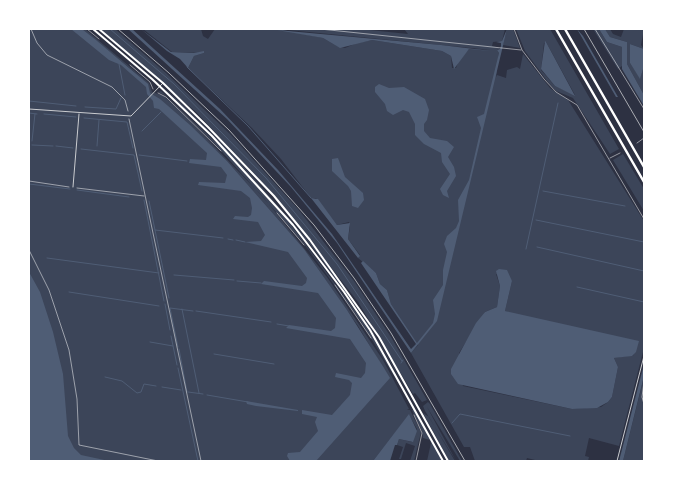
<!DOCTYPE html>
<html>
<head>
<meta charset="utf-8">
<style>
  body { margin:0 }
  #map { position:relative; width:673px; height:490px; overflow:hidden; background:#2d3142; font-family:"Titillium Web",sans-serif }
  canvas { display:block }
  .frame { position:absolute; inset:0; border:30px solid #fff; pointer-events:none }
</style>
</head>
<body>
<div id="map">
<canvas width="673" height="490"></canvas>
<div class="frame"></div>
</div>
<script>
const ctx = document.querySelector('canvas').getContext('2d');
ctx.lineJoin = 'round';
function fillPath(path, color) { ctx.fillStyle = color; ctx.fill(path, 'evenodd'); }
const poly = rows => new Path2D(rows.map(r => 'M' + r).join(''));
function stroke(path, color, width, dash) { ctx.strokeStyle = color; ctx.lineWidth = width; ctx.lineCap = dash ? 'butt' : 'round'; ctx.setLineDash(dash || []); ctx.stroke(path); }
const green = poly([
  [29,29,78,29,139,76,82,29,85,29,149,83,152,92,164,96,186,117,264,198,327,277,383,360,409,409,407,410,410,410,421,432,414,461,410,461,415,446,406,443,401,459,399,459,403,447,397,445,399,439,412,442,417,429,409,415,373,461,29,461],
  [180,117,227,161,304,249,358,326,389,378,231,170],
  [100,29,115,29,166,73,231,135,298,209,354,281,391,337,427,400,422,402,415,393,413,394,358,302,277,198,196,112],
  [143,29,201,29,203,36,208,39,215,29,360,29,408,34,404,29,505,29,502,41,493,42,492,46,500,48,497,50,499,53,496,77,497,75,506,78,507,70,517,67,520,69,523,54,550,88,568,100,644,221,644,348,619,446,589,438,585,456,589,457,588,461,539,461,527,458,526,461,475,461,470,447,464,447,411,353,418,345,391,304,387,290,380,284,376,273,358,258,360,255,348,239,350,227,349,222,337,225,316,198,311,198,281,159,252,128,188,68,194,56,204,53,172,52],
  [278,29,441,45,491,50,469,49,459,60,456,68,452,68,451,56,442,51,372,40,357,43,345,48,337,46,323,38],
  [496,274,512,281,505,311,634,355,614,358,618,367,612,397,608,402,601,407,572,409,463,386,459,353,485,312,497,307,500,286],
  [507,29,513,29,520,48,503,45],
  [516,29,550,29,619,149,610,154,573,98,556,91,547,81,525,51],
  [546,42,575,95,555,86,541,70,544,43],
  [593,29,599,29,607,42,622,47,622,66,618,69],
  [605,29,610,29,613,34,621,37,624,29,644,29,641,45,644,49,630,44,630,63,640,78,644,66,644,95,627,64,627,42,610,37],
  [165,89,182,104,236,158,314,247,366,320,416,405,362,315,313,248,245,170],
  [161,91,230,156,291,225,365,324,413,407,360,320,302,241,215,144,165,95,158,92],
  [623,154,644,189,644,211,613,160],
  [644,376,644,461,623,461,640,393],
  [428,402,430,404,462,461,460,461,427,407,456,461,425,411,423,406],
  [412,410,415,410,442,461,427,461,431,443,430,440,423,438,422,431],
  [423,413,429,417,455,461,449,461]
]);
const water = poly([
  [71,29,82,29,96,40,148,84,150,93,160,99,190,125,227,161,304,249,347,310,384,368,390,378,316,461,290,461,287,456,288,453,300,452,318,431,315,422,317,417,302,414,302,410,332,415,350,395,352,383,349,380,335,377,336,373,361,378,365,373,366,363,350,339,286,328,289,325,331,331,335,328,336,318,318,293,261,284,264,281,302,286,306,283,307,278,288,252,245,242,261,241,265,235,258,222,233,219,235,216,248,217,251,215,252,208,250,198,241,191,198,185,199,182,225,183,227,175,221,167,189,163,190,159,206,160,207,153,159,109,154,108,153,101,147,94,146,87,130,73,121,65,109,60],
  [128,29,132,29,220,109,278,170,332,234,411,349,416,344,361,263,363,261,376,273,380,284,387,290,391,304,417,343,433,323,435,314,433,300,443,285,443,270,447,252,444,244,447,236,456,228,459,221,458,200,469,180,481,128,477,117,484,114,499,53,497,50,500,49,501,46,501,43,496,42,502,41,507,29,437,321,411,353,337,243,291,187,227,119],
  [141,29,171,52,194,53,204,51,204,53,194,56,188,68,180,59,167,51],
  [577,29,583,36,618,97,616,97],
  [599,29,605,29,610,37,627,42,627,64,644,95,644,106,622,69,622,47,607,42],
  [277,30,441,45,491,51,469,49,454,69,451,56,442,51,372,40,340,48,323,38],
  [545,41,546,42,575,96,555,86,541,69],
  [630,44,644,49,644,66,640,79,630,63],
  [379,84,389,88,404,87,425,99,429,110,427,120,424,124,424,131,430,138,447,141,454,147,448,157,454,167,456,176,447,191,449,198,443,195,440,189,450,174,442,162,441,153,424,144,415,135,415,124,409,112,403,110,393,115,387,111,385,104,375,92,375,87],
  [338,158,345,177,363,193,364,200,358,208,352,206,351,191,348,186,332,171,332,159],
  [311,198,318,199,337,225,350,223,348,239,360,256,358,258],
  [499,269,507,270,512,281,505,311,639,341,636,352,632,356,614,358,618,367,612,397,608,402,597,408,572,409,458,384,451,374,451,369,476,323,485,312,497,307,500,286,496,271],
  [29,272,40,292,53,332,63,374,68,436,74,448,81,455,109,461,29,461],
  [644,364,644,376,623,461,619,461],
  [246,401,298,410,298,411,256,406,247,404],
  [409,414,417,431,413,442,399,439,397,445,395,445,390,461,373,461]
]);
const stream = poly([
  [110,29,174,84,266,178,337,264,402,361],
  [119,64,125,95],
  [187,67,248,126,311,198],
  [29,101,76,106],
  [85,107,116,109,121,98],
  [29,113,37,114],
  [44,114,76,117],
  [84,118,127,122,133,148],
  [142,131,161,112],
  [32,141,35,114],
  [32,145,53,146],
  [56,146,73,148],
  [97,146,99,120],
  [81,149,134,155,142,191],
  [139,155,187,161],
  [29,184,70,189],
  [77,190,129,197],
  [543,191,625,206],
  [144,200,164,301],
  [149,201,169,298],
  [536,220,644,242],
  [155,230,223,238],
  [228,239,233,240],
  [236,240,245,242],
  [537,247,644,271],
  [526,249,558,103],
  [47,258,159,273],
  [174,275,234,280],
  [237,281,261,283],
  [577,287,644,302],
  [69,292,159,306],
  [165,304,170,330],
  [182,309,199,393],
  [196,311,271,322],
  [277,324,289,326],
  [171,336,177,365],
  [150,342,173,346],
  [178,347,170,308,193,311],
  [179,349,187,392],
  [214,354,274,364],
  [401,363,403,360],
  [178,368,198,461],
  [105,377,122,381,137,393,141,392,144,384,156,386],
  [162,387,181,390],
  [188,392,203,394],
  [207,395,248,402],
  [452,423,460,414,570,436]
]);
const path = poly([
  [31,29,37,43,47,55,112,87,125,100,128,111],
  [87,29,99,39],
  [320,29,521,50],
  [514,29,522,50,544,79,556,92,577,105,644,219],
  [595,29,644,109],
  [130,65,150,82,153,89],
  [158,93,166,97,221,151],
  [129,119,201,461],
  [637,143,644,138],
  [610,158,620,153],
  [29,181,69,187],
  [77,188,144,196],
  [277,213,304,245],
  [29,250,49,290,69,350,77,399,79,445,158,461],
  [335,285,371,338],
  [414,415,422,433,416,461]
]);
const minor = poly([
  [29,109,131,116,163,83],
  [73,187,79,114],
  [617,461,644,356]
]);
const secondary = poly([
  [93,29,152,79,212,136,293,225,344,292,370,330,443,461],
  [99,29,163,83,208,127,274,196,310,240,379,337,448,461]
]);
const motorway = poly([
  [556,29,644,182],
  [565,29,644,167]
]);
const tram = poly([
  [118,29,169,73,229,130,314,225,354,278,391,333,465,461]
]);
const rail = poly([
  [584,29,644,132],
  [644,382,642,397,644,404]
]);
fillPath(green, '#3c4559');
fillPath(water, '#4f5d75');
stroke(stream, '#4f5d75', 1);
stroke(path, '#fff', 0.5);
stroke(minor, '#caccd0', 1);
stroke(secondary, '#fff', 2);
stroke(motorway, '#fff', 2.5);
stroke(tram, '#abadb3', 1);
stroke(rail, '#abadb3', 1);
</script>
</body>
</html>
